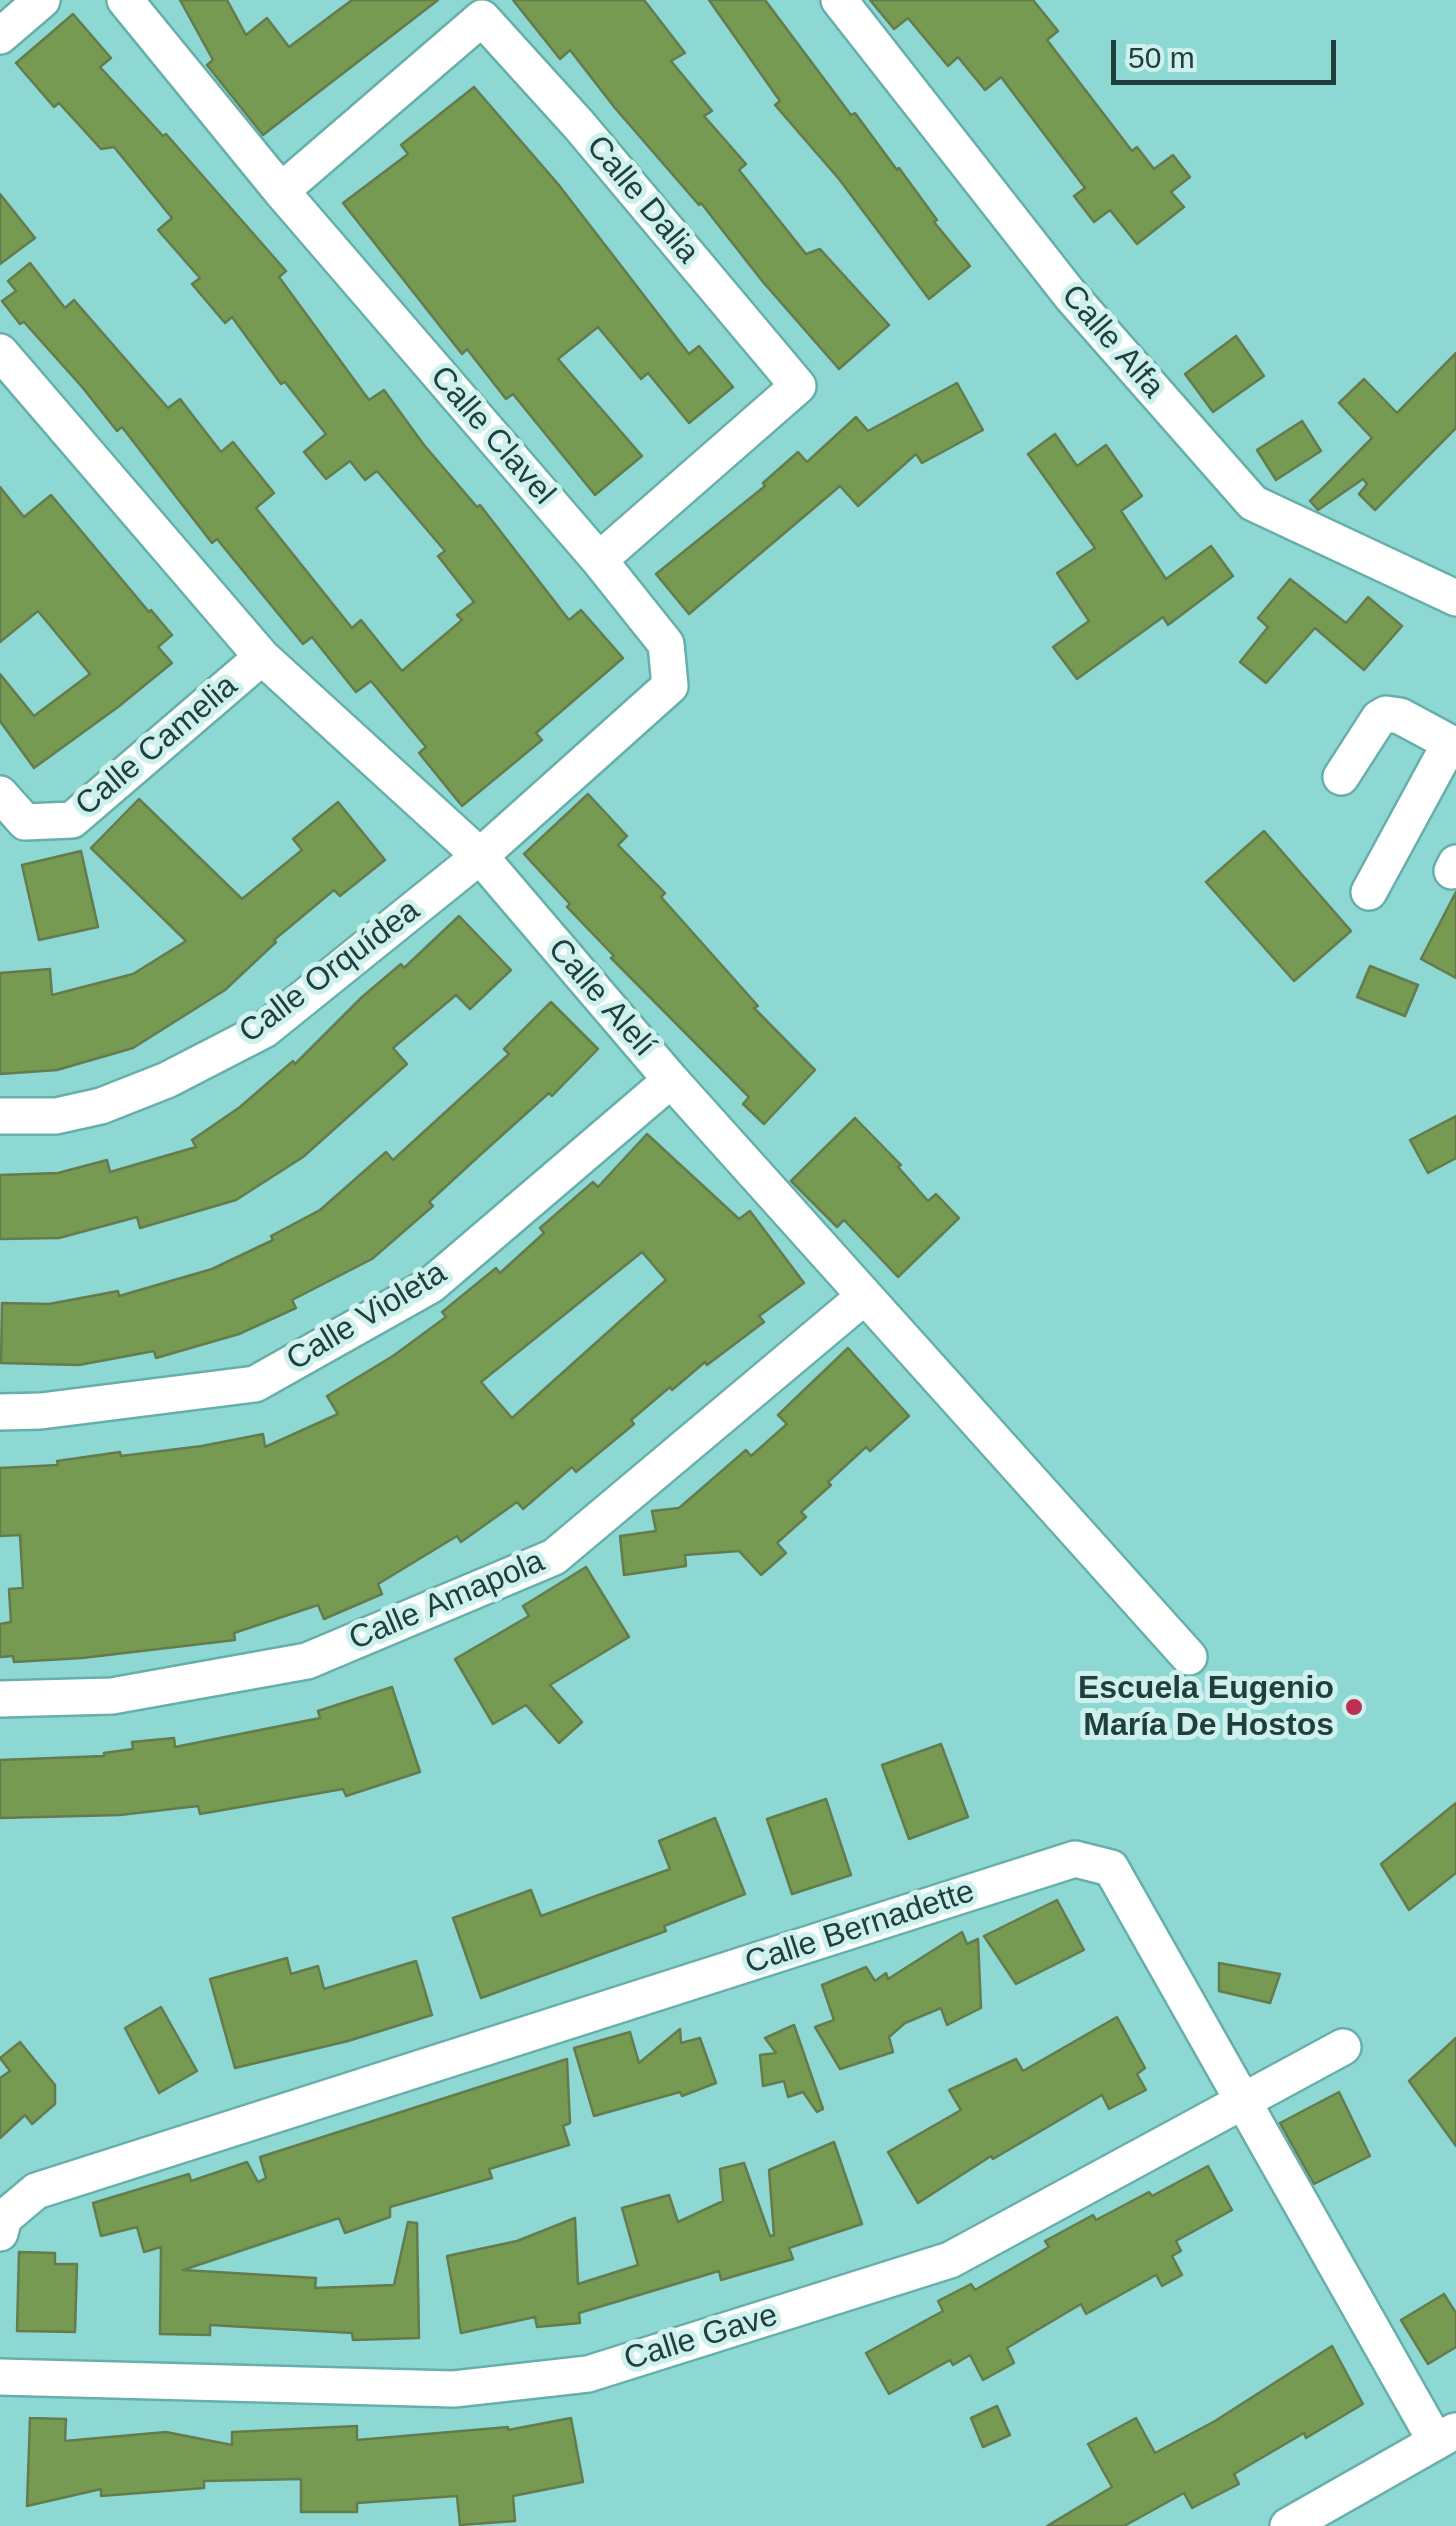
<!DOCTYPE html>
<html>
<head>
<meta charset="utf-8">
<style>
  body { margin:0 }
  #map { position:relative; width:1456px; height:2526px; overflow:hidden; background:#8ed8d3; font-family:Arial,sans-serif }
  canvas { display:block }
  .scale { position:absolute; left:1111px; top:40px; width:225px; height:45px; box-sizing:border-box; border:5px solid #1f3e3c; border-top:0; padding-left:12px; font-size:30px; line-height:35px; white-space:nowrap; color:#1f3e3c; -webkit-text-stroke:8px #cef1ee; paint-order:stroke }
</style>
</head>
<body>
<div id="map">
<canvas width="1456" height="2526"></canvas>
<div class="scale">50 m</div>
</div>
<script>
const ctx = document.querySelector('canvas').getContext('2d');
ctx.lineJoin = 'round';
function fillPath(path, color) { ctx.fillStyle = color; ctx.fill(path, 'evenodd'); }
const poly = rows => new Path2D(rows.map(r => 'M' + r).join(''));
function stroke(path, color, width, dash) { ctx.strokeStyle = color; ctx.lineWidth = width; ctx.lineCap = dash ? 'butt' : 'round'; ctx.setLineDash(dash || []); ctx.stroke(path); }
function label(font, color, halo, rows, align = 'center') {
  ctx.font = font + ' Arial,sans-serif'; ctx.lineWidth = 10; ctx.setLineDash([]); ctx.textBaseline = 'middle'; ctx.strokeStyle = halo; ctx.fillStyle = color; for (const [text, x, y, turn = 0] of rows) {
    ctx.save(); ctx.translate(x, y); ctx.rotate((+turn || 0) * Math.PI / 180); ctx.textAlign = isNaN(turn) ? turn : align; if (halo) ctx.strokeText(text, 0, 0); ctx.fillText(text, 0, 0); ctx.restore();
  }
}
const building = poly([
  [180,0,227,0,246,35,267,18,289,47,352,0,438,0,263,135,207,65,213,60,180,0],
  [513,0,644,0,685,53,671,61,712,111,704,116,746,164,739,170,806,254,820,249,889,325,839,369,763,282,701,203,699,205,615,108,570,50,560,59,513,0],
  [709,0,765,0,851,115,855,113,897,170,899,168,937,220,934,222,970,266,929,299,839,179,775,105,780,101,709,0],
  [870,0,1033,0,1058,31,1047,40,1132,151,1137,147,1154,169,1173,155,1190,177,1171,192,1184,207,1137,244,1110,210,1094,222,1074,196,1085,188,1001,77,985,90,958,57,948,66,908,18,894,29,870,0],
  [73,14,111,58,100,67,163,136,166,134,286,271,279,277,369,400,384,390,424,445,477,507,480,505,569,620,581,610,623,658,536,733,542,740,462,806,419,753,426,747,371,681,356,692,312,637,303,644,217,539,212,543,122,427,117,431,83,388,24,322,20,324,2,301,16,291,8,281,30,263,65,308,74,300,168,408,180,399,221,452,233,442,274,493,256,508,352,628,361,620,402,671,462,620,457,615,474,602,438,556,445,551,377,471,365,480,350,461,326,479,304,452,326,434,285,382,281,384,232,317,225,323,192,284,200,278,158,230,172,218,114,147,101,149,59,103,54,107,16,63,73,14],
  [474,87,558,184,689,354,699,346,733,387,689,423,648,373,641,379,598,327,558,359,642,456,595,495,513,394,506,399,467,349,462,354,343,203,408,154,401,145,474,87],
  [0,194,35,238,0,264,0,194],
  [1236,336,1264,376,1213,412,1185,374,1236,336],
  [1456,353,1456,428,1375,510,1359,494,1367,484,1363,479,1318,510,1310,501,1372,438,1339,403,1364,379,1397,413,1456,353],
  [957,383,983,430,922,463,916,454,858,506,840,486,689,614,656,574,765,486,763,483,798,452,807,462,856,417,868,431,957,383],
  [1302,421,1321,451,1276,480,1257,450,1302,421],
  [1055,434,1077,466,1106,445,1142,496,1121,511,1166,579,1211,546,1233,576,1168,625,1163,617,1077,679,1053,647,1089,621,1057,573,1095,548,1028,454,1055,434],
  [0,487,24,517,51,495,149,612,151,610,172,635,158,647,172,663,118,707,34,768,0,721,0,674,34,716,90,674,38,611,0,642,0,487],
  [1290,579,1346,623,1368,597,1402,626,1364,670,1315,628,1266,683,1240,662,1268,627,1258,618,1290,579],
  [588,794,627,836,618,845,665,893,661,897,758,1006,754,1008,815,1070,764,1124,743,1104,749,1097,611,958,614,956,567,907,570,904,524,854,588,794],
  [139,799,242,899,302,850,293,839,338,802,385,860,340,896,334,890,274,940,276,942,225,990,133,1048,57,1070,0,1074,0,973,50,969,52,995,133,974,186,941,91,848,139,799],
  [1264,831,1351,931,1294,981,1206,882,1264,831],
  [81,851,98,927,39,940,22,865,81,851],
  [1456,892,1456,978,1421,959,1456,892],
  [459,916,511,970,470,1009,456,995,393,1048,407,1064,303,1157,236,1200,140,1228,137,1217,59,1238,0,1239,0,1175,58,1173,107,1160,110,1172,196,1147,192,1140,240,1107,293,1061,295,1064,362,997,401,964,404,968,459,916],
  [1370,966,1418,985,1405,1016,1357,997,1370,966],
  [551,1002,598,1049,552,1096,549,1093,479,1156,429,1202,433,1206,372,1259,292,1300,296,1308,239,1334,156,1358,154,1351,79,1365,1,1363,2,1303,49,1304,118,1291,119,1296,212,1269,273,1240,271,1236,320,1210,386,1152,393,1160,509,1054,504,1049,551,1002],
  [1456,1116,1456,1158,1428,1173,1410,1140,1456,1116],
  [855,1118,901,1165,898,1167,928,1201,936,1194,959,1218,898,1277,844,1220,837,1227,791,1181,855,1118],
  [647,1134,739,1219,750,1211,804,1283,759,1316,764,1322,707,1365,705,1362,672,1390,670,1387,631,1420,634,1424,576,1472,572,1467,523,1509,517,1502,461,1542,457,1536,378,1584,382,1594,324,1619,318,1605,234,1633,235,1640,82,1658,14,1662,13,1656,0,1657,0,1624,11,1622,9,1589,23,1588,20,1535,0,1536,0,1468,58,1465,57,1461,120,1452,121,1456,202,1446,263,1434,265,1447,338,1414,327,1396,393,1356,446,1317,442,1312,496,1268,500,1273,544,1233,540,1228,593,1182,598,1187,647,1134],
  [642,1252,666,1280,512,1418,481,1382,642,1252],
  [848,1348,909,1416,870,1451,866,1447,828,1482,831,1485,801,1512,806,1517,777,1543,786,1553,761,1575,739,1551,685,1555,686,1566,624,1575,620,1536,656,1531,652,1511,679,1508,746,1450,751,1456,787,1424,778,1415,848,1348],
  [586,1567,629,1637,550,1685,582,1722,559,1743,526,1705,493,1724,455,1659,529,1616,523,1606,586,1567],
  [392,1687,420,1772,346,1796,343,1789,200,1814,198,1806,120,1815,0,1818,0,1760,104,1756,104,1753,133,1749,132,1742,174,1738,175,1747,320,1718,318,1711,392,1687],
  [941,1744,968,1817,909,1839,882,1765,941,1744],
  [826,1799,851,1875,792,1894,767,1819,826,1799],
  [1456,1803,1456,1873,1409,1910,1381,1864,1456,1803],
  [715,1818,745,1894,664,1926,666,1931,481,1998,453,1918,531,1890,541,1916,670,1869,659,1841,715,1818],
  [1057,1900,1084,1950,1016,1984,984,1936,1057,1900],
  [962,1932,967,1944,978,1939,981,2008,947,2025,941,2008,905,2023,889,2037,893,2052,840,2069,815,2027,834,2020,822,1985,866,1967,875,1981,886,1973,888,1979,962,1932],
  [287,1958,291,1974,318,1966,324,1989,416,1961,432,2015,348,2041,235,2068,210,1979,287,1958],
  [1219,1963,1280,1974,1270,2003,1219,1991,1219,1963],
  [161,2007,197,2071,159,2093,125,2028,161,2007],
  [1117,2017,1145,2068,1137,2074,1146,2090,1109,2109,1102,2095,993,2159,991,2156,918,2203,888,2152,961,2110,949,2090,1016,2059,1023,2071,1117,2017],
  [794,2025,823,2109,817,2112,803,2092,788,2097,784,2081,763,2086,760,2055,776,2053,765,2038,794,2025],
  [680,2029,681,2043,700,2038,716,2083,682,2096,680,2092,594,2116,574,2048,630,2032,639,2063,680,2029],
  [1456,2038,1456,2146,1409,2081,1456,2038],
  [20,2042,55,2085,55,2104,32,2124,25,2115,0,2138,0,2078,10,2071,0,2058,20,2042],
  [567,2059,570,2123,563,2126,569,2145,489,2169,492,2178,390,2207,390,2217,345,2233,339,2218,183,2270,316,2278,315,2288,394,2285,408,2222,417,2223,419,2338,353,2340,352,2333,210,2325,210,2335,160,2334,161,2247,144,2252,137,2227,101,2236,93,2203,189,2174,191,2181,247,2162,258,2182,266,2178,260,2157,567,2059],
  [1339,2092,1370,2156,1314,2184,1280,2123,1339,2092],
  [834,2142,862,2224,789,2248,793,2259,721,2280,719,2271,579,2313,580,2323,537,2327,535,2317,461,2333,447,2256,517,2241,575,2218,578,2284,638,2265,622,2208,669,2195,678,2222,723,2201,720,2169,744,2163,770,2236,774,2235,769,2170,834,2142],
  [1208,2166,1232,2210,1176,2241,1181,2251,1172,2256,1182,2275,1162,2286,1156,2275,1086,2314,1081,2304,1007,2348,1014,2363,983,2380,970,2355,953,2365,950,2360,889,2394,866,2353,943,2311,938,2301,971,2284,975,2290,1049,2247,1045,2241,1093,2215,1096,2220,1149,2192,1152,2196,1208,2166],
  [19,2252,55,2253,55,2264,77,2264,75,2332,17,2331,19,2252],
  [1444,2294,1456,2313,1456,2347,1428,2364,1401,2320,1444,2294],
  [1332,2346,1363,2404,1306,2438,1304,2433,1234,2474,1239,2484,1192,2508,1184,2493,1124,2526,1047,2526,1112,2487,1088,2444,1136,2418,1155,2453,1215,2421,1332,2346],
  [997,2406,1010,2435,983,2447,971,2418,997,2406],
  [30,2418,66,2419,65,2441,166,2432,232,2445,232,2432,357,2426,357,2440,508,2427,508,2430,571,2418,583,2482,513,2496,515,2521,460,2525,457,2496,357,2503,357,2512,301,2512,301,2479,204,2481,204,2488,101,2496,101,2489,27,2506,30,2418]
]);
const minor = poly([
  [839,0,1071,296,1253,503,1456,598],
  [0,36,42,0],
  [281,191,482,18,579,125,798,386,599,560],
  [0,352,262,657,480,856,671,1080,1189,1657],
  [1341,777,1379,718,1386,714,1400,716,1456,746],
  [0,794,25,822,72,820,262,657],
  [1452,871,1456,863],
  [1369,892,1450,743],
  [0,1116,56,1116,101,1106,167,1080,264,1030,480,856,670,686,666,644,599,560,281,191,125,0],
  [0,1412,41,1411,255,1384,431,1285,671,1080],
  [0,1699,112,1696,307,1661,554,1557,865,1296],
  [0,2233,4,2218,36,2191,1075,1859,1111,1868,1436,2442],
  [0,2377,454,2389,588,2374,950,2260,1343,2047],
  [1288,2526,1455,2431]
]);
const markers = [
  [1354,1707,10,"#be2e55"]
];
const streetNames = [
  ["Calle Dalia",642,200,50],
  ["Calle Alfa",1112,342,49],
  ["Calle Clavel",492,436,49],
  ["Calle Camelia",157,746,-40],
  ["Calle Orquídea",330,972,-37],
  ["Calle Alelí",601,998,49],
  ["Calle Violeta",367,1317,-31],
  ["Calle Amapola",447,1601,-23],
  ["Calle Bernadette",860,1928,-18],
  ["Calle Gave",701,2338,-17]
];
const poiNames = [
  ["Escuela Eugenio",1334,1689],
  ["María De Hostos",1334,1726]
];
fillPath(building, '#769a52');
stroke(building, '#647b4d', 2.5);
stroke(minor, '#66afaa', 40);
stroke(minor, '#fff', 35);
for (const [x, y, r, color] of markers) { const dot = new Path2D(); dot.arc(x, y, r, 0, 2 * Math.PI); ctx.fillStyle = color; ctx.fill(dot); stroke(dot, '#cef1ee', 4); }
label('32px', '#1f3e3c', '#cef1ee', streetNames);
label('bold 32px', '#1f3e3c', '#cef1ee', poiNames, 'right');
</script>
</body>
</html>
